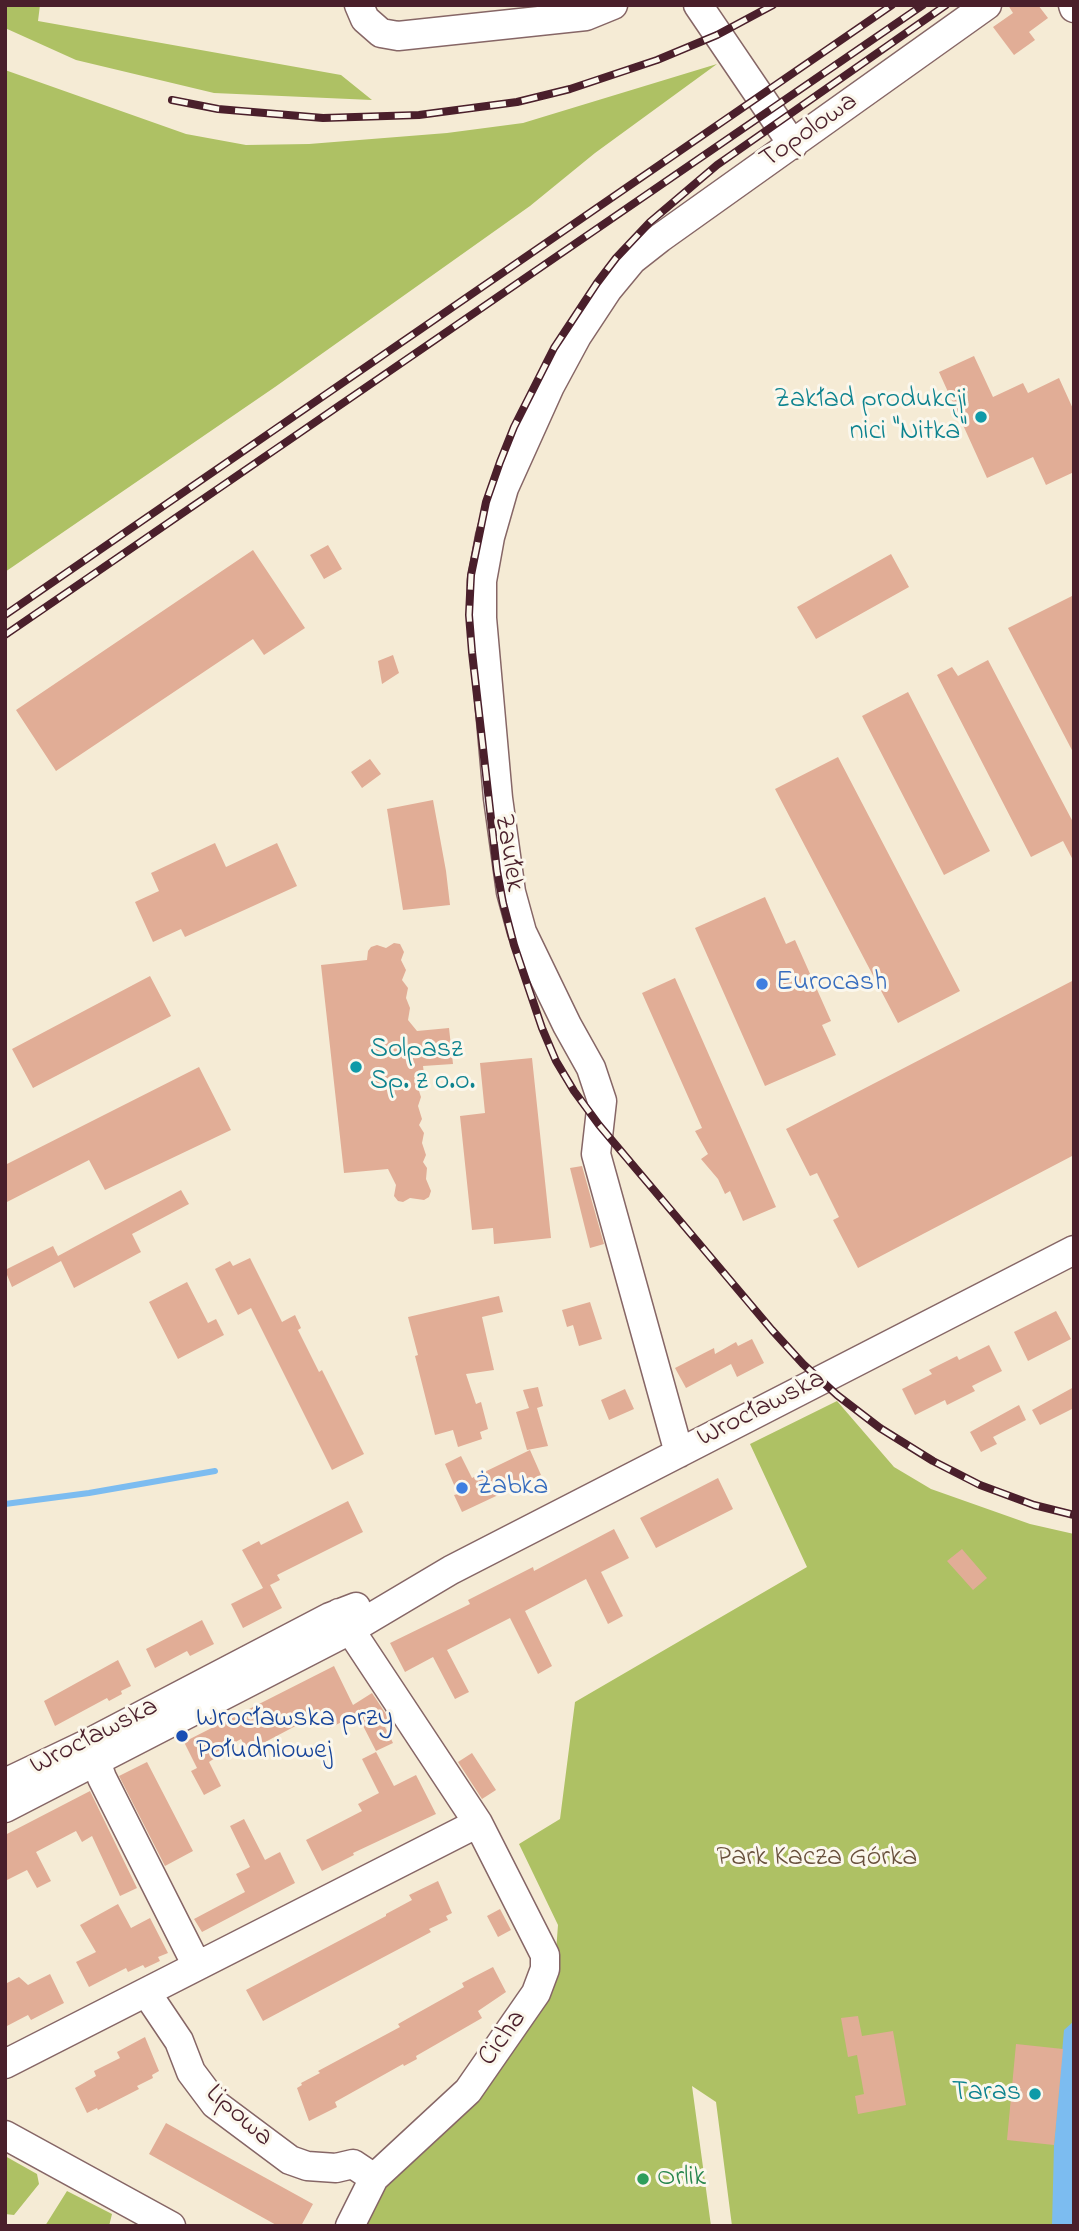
<!DOCTYPE html>
<html>
<head>
<meta charset="utf-8">
<style>
  body { margin:0 }
  #map { position:relative; width:1079px; height:2231px; overflow:hidden; background:#f5ebd5; font-family:"Indie Flower",sans-serif }
  canvas { display:block }
  .frame { position:absolute; inset:0; border:7px solid #4a1f2b; pointer-events:none }
</style>
</head>
<body>
<div id="map">
<canvas width="1079" height="2231"></canvas>
<div class="frame"></div>
</div>
<script>
const ctx = document.querySelector('canvas').getContext('2d');
ctx.lineJoin = 'round';
function fillPath(path, color) { ctx.fillStyle = color; ctx.fill(path, 'evenodd'); }
const poly = rows => new Path2D(rows.map(r => 'M' + r).join(''));
function stroke(path, color, width, dash) { ctx.strokeStyle = color; ctx.lineWidth = width; ctx.lineCap = dash ? 'butt' : 'round'; ctx.setLineDash(dash || []); ctx.stroke(path); }
function label(font, color, halo, rows, align = 'center') {
  ctx.font = font + ' "Indie Flower",sans-serif'; ctx.lineWidth = 6; ctx.setLineDash([]); ctx.textBaseline = 'middle'; ctx.strokeStyle = halo; ctx.fillStyle = color; for (const [text, x, y, turn = 0] of rows) {
    ctx.save(); ctx.translate(x, y); ctx.rotate((+turn || 0) * Math.PI / 180); ctx.textAlign = isNaN(turn) ? turn : align; if (halo) ctx.strokeText(text, 0, 0); ctx.fillText(text, 0, 0); ctx.restore();
  }
}
const green = poly([
  [5,5,40,5,38,21,341,75,372,100,214,93,76,60,5,28],
  [717,64,595,153,530,206,275,387,5,572,5,70,186,134,246,145,309,144,447,133,523,123],
  [837,1401,894,1467,931,1489,1030,1524,1074,1534,1074,2226,732,2226,716,2102,692,2086,711,2226,361,2226,390,2163,473,2098,554,1978,558,1925,519,1844,560,1819,575,1702,807,1567,750,1444],
  [5,2156,37,2174,39,2184,14,2215,5,2214],
  [67,2191,112,2214,109,2226,45,2226]
]);
const water = poly([
  [1074,2021,1074,2226,1052,2226,1054,2145,1064,2030]
]);
const stream = poly([
  [5,1504,89,1493,215,1471]
]);
const building = poly([
  [1008,5,1038,5,1048,18,1029,32,1035,40,1014,55,993,27,1013,13],
  [974,356,993,397,1023,383,1028,393,1059,378,1074,411,1074,472,1046,485,1033,457,987,478,939,372],
  [328,545,342,569,324,579,310,555],
  [253,550,305,628,264,655,253,639,56,771,16,710],
  [891,554,909,587,816,639,797,607],
  [1074,595,1074,754,1008,628],
  [393,655,399,673,382,684,378,661],
  [988,660,1074,824,1074,862,1063,841,1031,857,937,675,952,667,958,676],
  [908,692,990,851,944,875,862,716],
  [838,757,960,991,898,1023,775,789],
  [370,759,381,774,362,788,351,772],
  [433,800,446,871,450,905,403,910,387,809],
  [215,843,226,867,277,843,297,886,185,937,181,929,153,942,135,902,159,891,151,873],
  [765,897,786,944,795,940,831,1021,822,1025,836,1055,765,1086,695,928],
  [394,943,400,944,404,952,401,960,406,970,402,980,408,988,406,998,410,1008,408,1020,417,1031,449,1028,453,1064,423,1066,424,1074,414,1076,421,1097,418,1106,422,1119,419,1125,424,1133,422,1143,426,1155,423,1162,427,1168,426,1179,431,1191,429,1197,424,1200,410,1198,403,1202,398,1201,394,1196,396,1185,388,1169,344,1173,321,965,367,960,368,951,371,947,377,945,386,948],
  [150,976,171,1016,33,1088,12,1049],
  [675,978,776,1207,743,1221,730,1191,725,1194,718,1179,701,1159,708,1154,695,1131,702,1128,642,993],
  [1074,980,1074,1155,858,1268,833,1220,839,1217,817,1173,810,1176,786,1129],
  [532,1058,551,1238,494,1244,493,1228,472,1230,460,1116,485,1113,480,1063],
  [199,1067,231,1130,105,1190,89,1160,5,1203,5,1165],
  [582,1166,604,1244,590,1248,570,1168],
  [181,1190,189,1204,132,1234,141,1252,74,1288,61,1261,12,1287,5,1270,53,1246,60,1260,58,1256],
  [250,1258,282,1322,295,1315,301,1328,298,1330,319,1372,322,1370,364,1454,332,1470,251,1308,238,1315,215,1269,230,1261,233,1266],
  [187,1282,208,1323,216,1319,224,1335,178,1359,149,1302],
  [499,1296,503,1312,482,1317,494,1370,466,1374,476,1404,481,1402,488,1429,480,1432,482,1439,458,1447,453,1430,435,1435,415,1356,418,1355,408,1317],
  [590,1302,602,1339,579,1346,573,1325,567,1327,562,1310],
  [1056,1311,1071,1339,1028,1361,1014,1332],
  [752,1339,764,1363,737,1377,731,1364,686,1388,675,1368,714,1348,715,1354,736,1342,738,1346],
  [989,1345,1002,1371,972,1386,975,1391,947,1405,945,1400,915,1415,902,1389,932,1374,929,1370,957,1356,959,1360],
  [538,1387,543,1406,537,1408,548,1446,527,1450,516,1412,529,1408,523,1390],
  [1074,1387,1074,1408,1040,1425,1032,1410],
  [625,1389,634,1409,609,1420,601,1400],
  [1019,1405,1026,1420,993,1437,997,1444,981,1452,970,1432],
  [530,1450,541,1475,462,1512,454,1495,458,1494,445,1464,461,1456,472,1478],
  [718,1478,733,1509,656,1548,640,1518],
  [348,1501,363,1532,277,1575,280,1580,270,1585,282,1608,243,1628,231,1604,263,1588,242,1550,259,1541,261,1545],
  [614,1529,629,1558,601,1572,623,1616,608,1624,586,1579,525,1611,552,1666,538,1674,510,1618,447,1650,469,1692,455,1699,433,1657,405,1672,390,1643,470,1604,468,1600,533,1567,534,1571],
  [962,1549,987,1578,973,1590,947,1561],
  [202,1620,214,1644,190,1656,187,1651,155,1668,146,1649],
  [118,1660,131,1686,121,1691,122,1694,109,1701,107,1698,55,1726,44,1701],
  [334,1666,353,1705,372,1693,392,1723,385,1727,393,1743,376,1751,357,1714,330,1728,322,1712,252,1749,247,1750,241,1739,213,1754,215,1758,209,1762,221,1786,204,1795,191,1771,197,1768,184,1742],
  [376,1752,394,1786,416,1775,436,1814,353,1853,354,1855,322,1871,306,1840,362,1811,358,1804,379,1793,362,1759],
  [472,1753,496,1790,482,1799,458,1762],
  [147,1762,193,1851,165,1866,119,1776],
  [90,1791,137,1888,120,1896,92,1836,82,1842,76,1831,36,1852,51,1881,37,1888,27,1870,5,1881,5,1835],
  [244,1819,265,1860,280,1852,295,1883,202,1932,194,1919,245,1892,236,1874,250,1867,230,1826],
  [438,1881,452,1913,446,1916,448,1920,429,1929,431,1932,263,2021,246,1990,386,1916,386,1914,412,1900,409,1895],
  [118,1904,131,1928,150,1918,168,1953,158,1957,160,1961,145,1968,143,1965,128,1972,126,1968,89,1987,76,1962,96,1952,80,1925],
  [500,1909,511,1930,498,1937,487,1916],
  [493,1967,506,1992,478,2011,482,2018,416,2056,417,2059,404,2066,403,2064,335,2102,337,2107,309,2121,297,2088,302,2085,301,2083,320,2073,318,2071,400,2027,398,2024,464,1987,462,1983],
  [50,1974,64,2003,31,2020,28,2015,5,2027,5,1984,19,1977,28,1985],
  [858,2016,862,2036,893,2031,906,2105,858,2114,855,2096,864,2094,857,2055,848,2057,841,2018],
  [145,2037,159,2071,152,2075,153,2078,137,2086,139,2089,98,2110,97,2108,87,2113,75,2088,96,2076,94,2071,120,2058,117,2052],
  [1016,2044,1063,2049,1054,2145,1007,2140],
  [166,2123,313,2204,301,2226,278,2226,149,2154]
]);
const minor = poly([
  [359,5,365,19,381,33,398,36,586,16,613,5],
  [698,5,793,145],
  [1073,5,1074,8],
  [679,1453,596,1154,602,1101,591,1068,567,1025,522,932,511,892,498,798,482,618,482,581,490,537,504,488,550,386,577,336,608,289,632,260,660,238,987,5],
  [339,1613,478,1823,545,1955,545,1969,536,1993,468,2091,374,2178,350,2226],
  [90,1745,102,1778,197,1966],
  [5,1783,89,1743,330,1617,356,1607],
  [5,1808,350,1630,451,1570,1074,1250],
  [146,1992,179,2041,191,2072,215,2104,290,2160,307,2166,336,2168,353,2164,374,2178],
  [5,2064,478,1823],
  [5,2135,171,2226]
]);
const rail = poly([
  [946,5,717,165,650,222,616,258,597,283,554,348,514,427,500,462,486,502,471,575,469,615,472,652,497,871,503,903,514,945,542,1028,556,1061,574,1091,599,1125,772,1330,803,1364,837,1395,880,1428,933,1461,980,1485,1034,1505,1074,1515],
  [172,100,218,109,323,118,419,115,517,102,570,89,657,60,717,35,773,5],
  [5,615,892,5],
  [5,635,923,5]
]);
const markers = [
  [981,417,7,"#0f9aa8"],
  [762,984,7,"#3f7fe0"],
  [356,1067,7,"#0f9aa8"],
  [462,1488,7,"#3f7fe0"],
  [182,1736,7,"#1a4fb4"],
  [1035,2094,7,"#0f9aa8"],
  [643,2179,7,"#2e9e5b"]
];
const streetNames = [
  ["Topolowa",810,132,-35],
  ["Zaułek",507,853,81],
  ["Wrocławska",762,1410,-27],
  ["Wrocławska",95,1738,-27],
  ["Cicha",504,2039,-54],
  ["Lipowa",238,2117,41]
];
const cultureNames = [
  ["Zakład produkcji",967,401],
  ["nici \"Nitka\"",967,433],
  ["Solpasz",370,1051,"left"],
  ["Sp. z o.o.",370,1083,"left"],
  ["Taras",1021,2094]
];
const shopNames = [
  ["Eurocash",776,984],
  ["Żabka",476,1488]
];
const transitNames = [
  ["Wrocławska przy",196,1720],
  ["Południowej",196,1752]
];
const parkNames = [
  ["Park Kacza Górka",817,1859]
];
const leisureNames = [
  ["Orlik",657,2179]
];
fillPath(green, '#aec164');
fillPath(water, '#7cbcf0');
stroke(stream, '#7cbcf0', 6);
fillPath(building, '#e1ad96');
stroke(minor, '#866666', 31);
stroke(minor, '#fff', 28);
stroke(rail, '#4a1f2b', 8);
stroke(rail, '#fbf7ec', 5, [16]);
for (const [x, y, r, color] of markers) { const dot = new Path2D(); dot.arc(x, y, r, 0, 2 * Math.PI); ctx.fillStyle = color; ctx.fill(dot); stroke(dot, '#fbf7ec', 2.5); }
label('28px', '#4a1f2b', '#fbf7ec', streetNames);
label('28px', '#0d838f', '#fbf7ec', cultureNames, 'right');
label('28px', '#366cbe', '#fbf7ec', shopNames, 'left');
label('28px', '#164399', '#fbf7ec', transitNames, 'left');
label('28px', '#68503c', '#fbf7ec', parkNames);
label('28px', '#27864d', '#fbf7ec', leisureNames, 'left');
</script>
</body>
</html>
